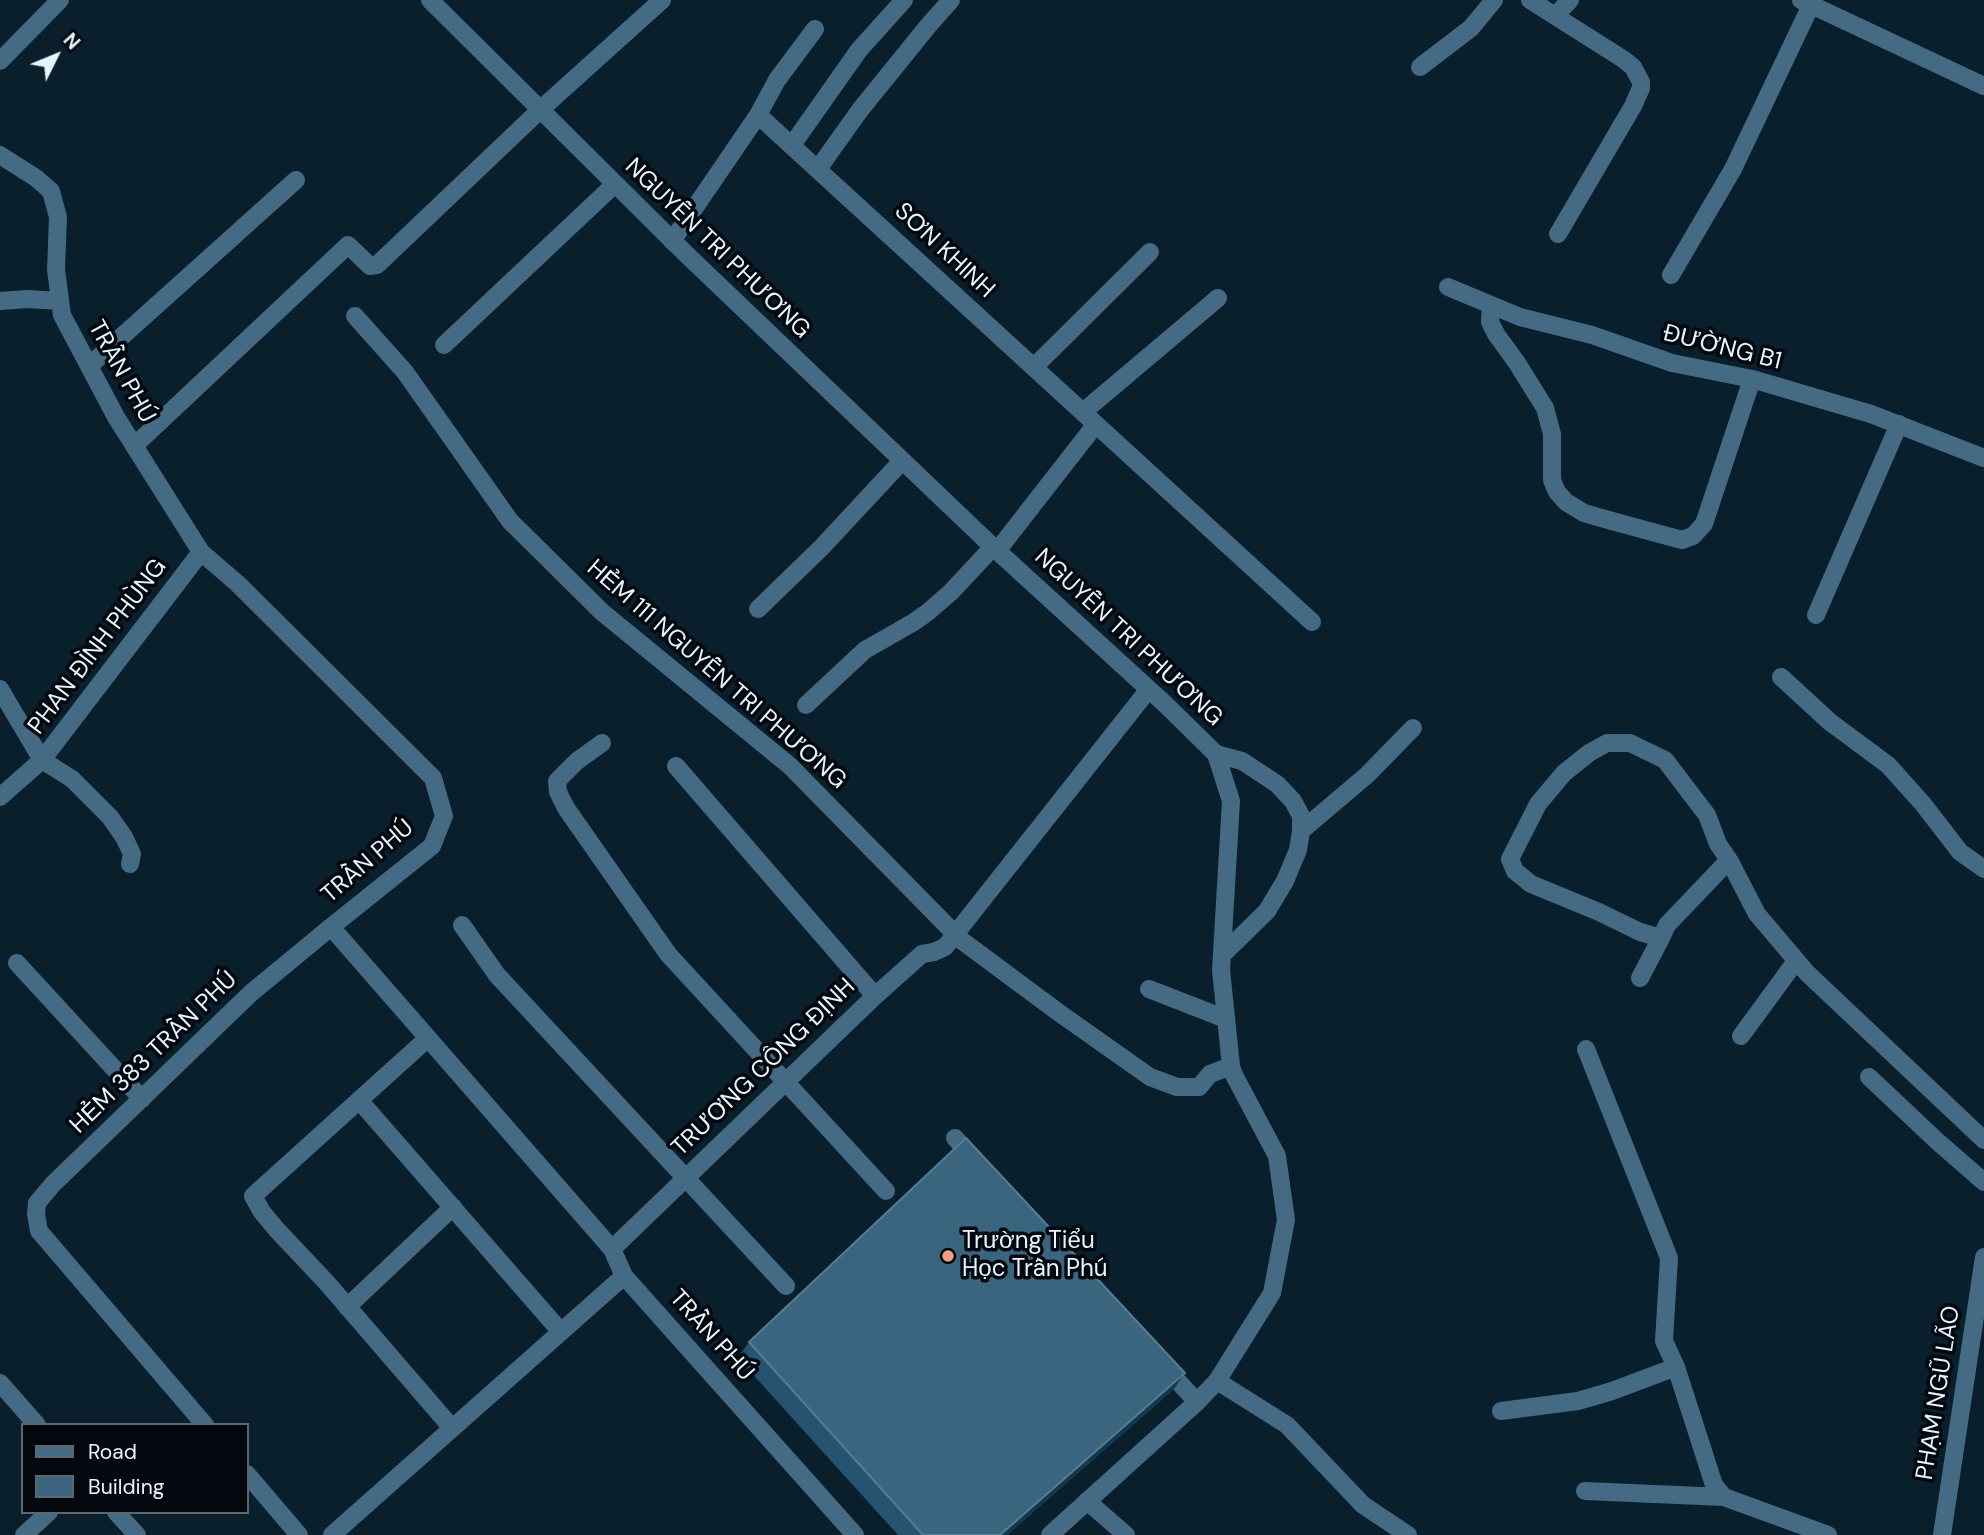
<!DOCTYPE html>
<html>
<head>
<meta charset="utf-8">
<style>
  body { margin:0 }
  #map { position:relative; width:1984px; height:1535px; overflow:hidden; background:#091f2c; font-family:"DM Sans",sans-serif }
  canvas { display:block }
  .legend { position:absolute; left:21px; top:1423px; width:228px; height:91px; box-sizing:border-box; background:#02080e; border:2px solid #5e676e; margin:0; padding:9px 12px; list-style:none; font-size:21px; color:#e7f5ff }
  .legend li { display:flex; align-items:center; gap:14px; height:35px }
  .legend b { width:35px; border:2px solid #5e676e }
  .north { position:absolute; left:21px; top:21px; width:70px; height:70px; -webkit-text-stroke:5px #02080e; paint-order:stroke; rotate:47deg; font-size:19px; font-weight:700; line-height:28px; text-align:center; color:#e7f5ff }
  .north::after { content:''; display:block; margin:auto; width:24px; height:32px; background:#e7f5ff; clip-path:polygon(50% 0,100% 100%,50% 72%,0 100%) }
</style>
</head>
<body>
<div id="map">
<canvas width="1984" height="1535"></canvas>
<ul class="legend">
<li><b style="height:9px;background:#456b84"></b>Road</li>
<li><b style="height:19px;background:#3b657f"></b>Building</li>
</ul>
<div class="north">N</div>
</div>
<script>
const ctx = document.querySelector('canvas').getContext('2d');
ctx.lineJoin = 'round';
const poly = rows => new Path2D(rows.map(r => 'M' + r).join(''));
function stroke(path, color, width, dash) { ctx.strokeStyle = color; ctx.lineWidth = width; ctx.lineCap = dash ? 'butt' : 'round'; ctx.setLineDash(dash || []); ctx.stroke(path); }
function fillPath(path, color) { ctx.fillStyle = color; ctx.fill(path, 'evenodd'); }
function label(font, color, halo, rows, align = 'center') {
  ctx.font = font + ' "DM Sans",sans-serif'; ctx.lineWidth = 7; ctx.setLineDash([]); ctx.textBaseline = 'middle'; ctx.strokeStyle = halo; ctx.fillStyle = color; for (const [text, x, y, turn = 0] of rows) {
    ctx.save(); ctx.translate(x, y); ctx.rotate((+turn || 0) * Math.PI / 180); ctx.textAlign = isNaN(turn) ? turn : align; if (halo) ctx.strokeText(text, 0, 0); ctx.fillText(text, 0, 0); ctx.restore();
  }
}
const minor = poly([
  [430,0,686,254,993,547,1165,704,1216,754,1231,801,1221,970,1231,1066,1234,1075,1277,1156,1286,1220,1272,1293,1217,1381,1197,1402,1050,1535],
  [1530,0,1555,16,1570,0],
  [1801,0,1984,86],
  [1555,16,1623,59,1633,67,1641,82,1641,88,1633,106,1558,234],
  [0,61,60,0],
  [1420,67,1471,28,1494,0],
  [758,115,1312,622],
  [792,145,859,50,904,0],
  [0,155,36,178,51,191,58,217,56,270,62,315,116,417,201,552,238,584,433,778,444,816,432,846,331,927,612,1249,624,1276,855,1535],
  [818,169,860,110,928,26,951,0],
  [672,241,758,115,777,80,815,29],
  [1671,275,1733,169,1811,5],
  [1448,287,1520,317,1592,335,1672,363,1752,379,1871,414,1984,458],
  [0,301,27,299,60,301],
  [1491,305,1490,322,1496,334,1517,363,1545,408,1552,434,1552,480,1557,492,1566,502,1584,513,1612,521,1682,540,1693,536,1704,524,1752,379],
  [355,316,405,372,510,521,602,612,790,766,961,940,1058,1012,1150,1077,1177,1087,1199,1087,1210,1074,1231,1066],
  [444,345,615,184],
  [89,366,296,180],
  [1034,367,1150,252],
  [1083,412,1218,298],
  [134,446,348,245,370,266,377,265,540,110,662,0],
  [997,551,1096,424],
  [758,609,821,548,902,461],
  [1816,615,1899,424],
  [1781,677,1830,722,1888,765,1923,804,1960,852,1984,869],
  [0,689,42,760,72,779,110,817,124,837,132,854,130,864],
  [806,705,865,650,914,622,928,612,951,592,993,547],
  [602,743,577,761,557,781,558,792,566,808,668,954,886,1191],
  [1216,754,1242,761,1277,784,1293,801,1301,816,1301,831,1298,850,1285,881,1267,911,1222,955],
  [676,766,875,996],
  [0,797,42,760,201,552],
  [1301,831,1367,775,1413,728],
  [1729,860,1667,925,1661,938,1640,932,1599,912,1531,884,1515,871,1510,859,1538,804,1564,773,1589,753,1607,743,1630,743,1665,760,1707,815,1718,844,1729,860,1757,914,1807,973,1984,1140],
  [462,925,497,975,786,1286],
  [17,963,142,1099],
  [1640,978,1661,938],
  [1149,989,1226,1019],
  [1741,1036,1796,961],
  [428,1038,253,1196,262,1212,277,1230,327,1283,452,1428],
  [1586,1049,1669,1258,1664,1341,1676,1367,1714,1485,1724,1497,1828,1535],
  [1869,1077,1937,1141,1984,1182],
  [359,1100,561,1332],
  [955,1138,975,1160],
  [612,1249,875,996,922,954,934,952,945,947,1149,689],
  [347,1307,453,1207],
  [1164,1366,1197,1402],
  [1217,1381,1287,1425,1363,1505,1408,1535],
  [0,1383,37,1425],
  [1501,1411,1578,1401,1612,1391,1676,1367],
  [205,1425,39,1231,36,1214,37,1203,53,1184,251,993,331,927],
  [247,1474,299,1535],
  [1585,1491,1724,1497],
  [1087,1501,1126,1535],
  [116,1512,137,1535],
  [24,1535,49,1512],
  [332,1535,624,1276],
  [1942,1535,1984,1257]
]);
const wall = poly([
  [749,1342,1174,1389,1007,1535,898,1535,738,1358]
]);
const shadedWall = poly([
  [1185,1373,1174,1389,1007,1535,1000,1535]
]);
const building = poly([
  [966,1138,1185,1373,1000,1535,923,1535,749,1342,966,1138]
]);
const markers = [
  [948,1256,7,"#f39f83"]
];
const streetNames = [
  ["NGUYỄN TRI PHƯƠNG",717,249,44],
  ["SƠN KHINH",944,251,43],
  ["ĐƯỜNG B1",1722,348,14],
  ["TRẦN PHÚ",121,372,61],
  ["NGUYỄN TRI PHƯƠNG",1128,638,43],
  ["PHAN ĐÌNH PHÙNG",98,647,-53],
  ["HẺM 111 NGUYỄN TRI PHƯƠNG",716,675,41],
  ["TRẦN PHÚ",368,862,-41],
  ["HẺM 383 TRẦN PHÚ",154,1053,-44],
  ["TRƯƠNG CÔNG ĐỊNH",764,1068,-44],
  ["TRẦN PHÚ",711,1336,48],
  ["PHẠM NGŨ LÃO",1939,1393,-81]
];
const poiNames = [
  ["Trường Tiểu",962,1242],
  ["Học Trần Phú",962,1270]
];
stroke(minor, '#456b84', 18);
fillPath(wall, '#265470');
fillPath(shadedWall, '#12384e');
fillPath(building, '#3b657f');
stroke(building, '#567c93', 2);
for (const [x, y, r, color] of markers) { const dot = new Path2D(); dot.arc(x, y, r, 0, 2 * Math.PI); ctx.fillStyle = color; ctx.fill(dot); stroke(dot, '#02080e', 2.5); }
label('24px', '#e7f5ff', '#02080e', streetNames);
label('24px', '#e7f5ff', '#02080e', poiNames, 'left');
</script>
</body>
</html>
